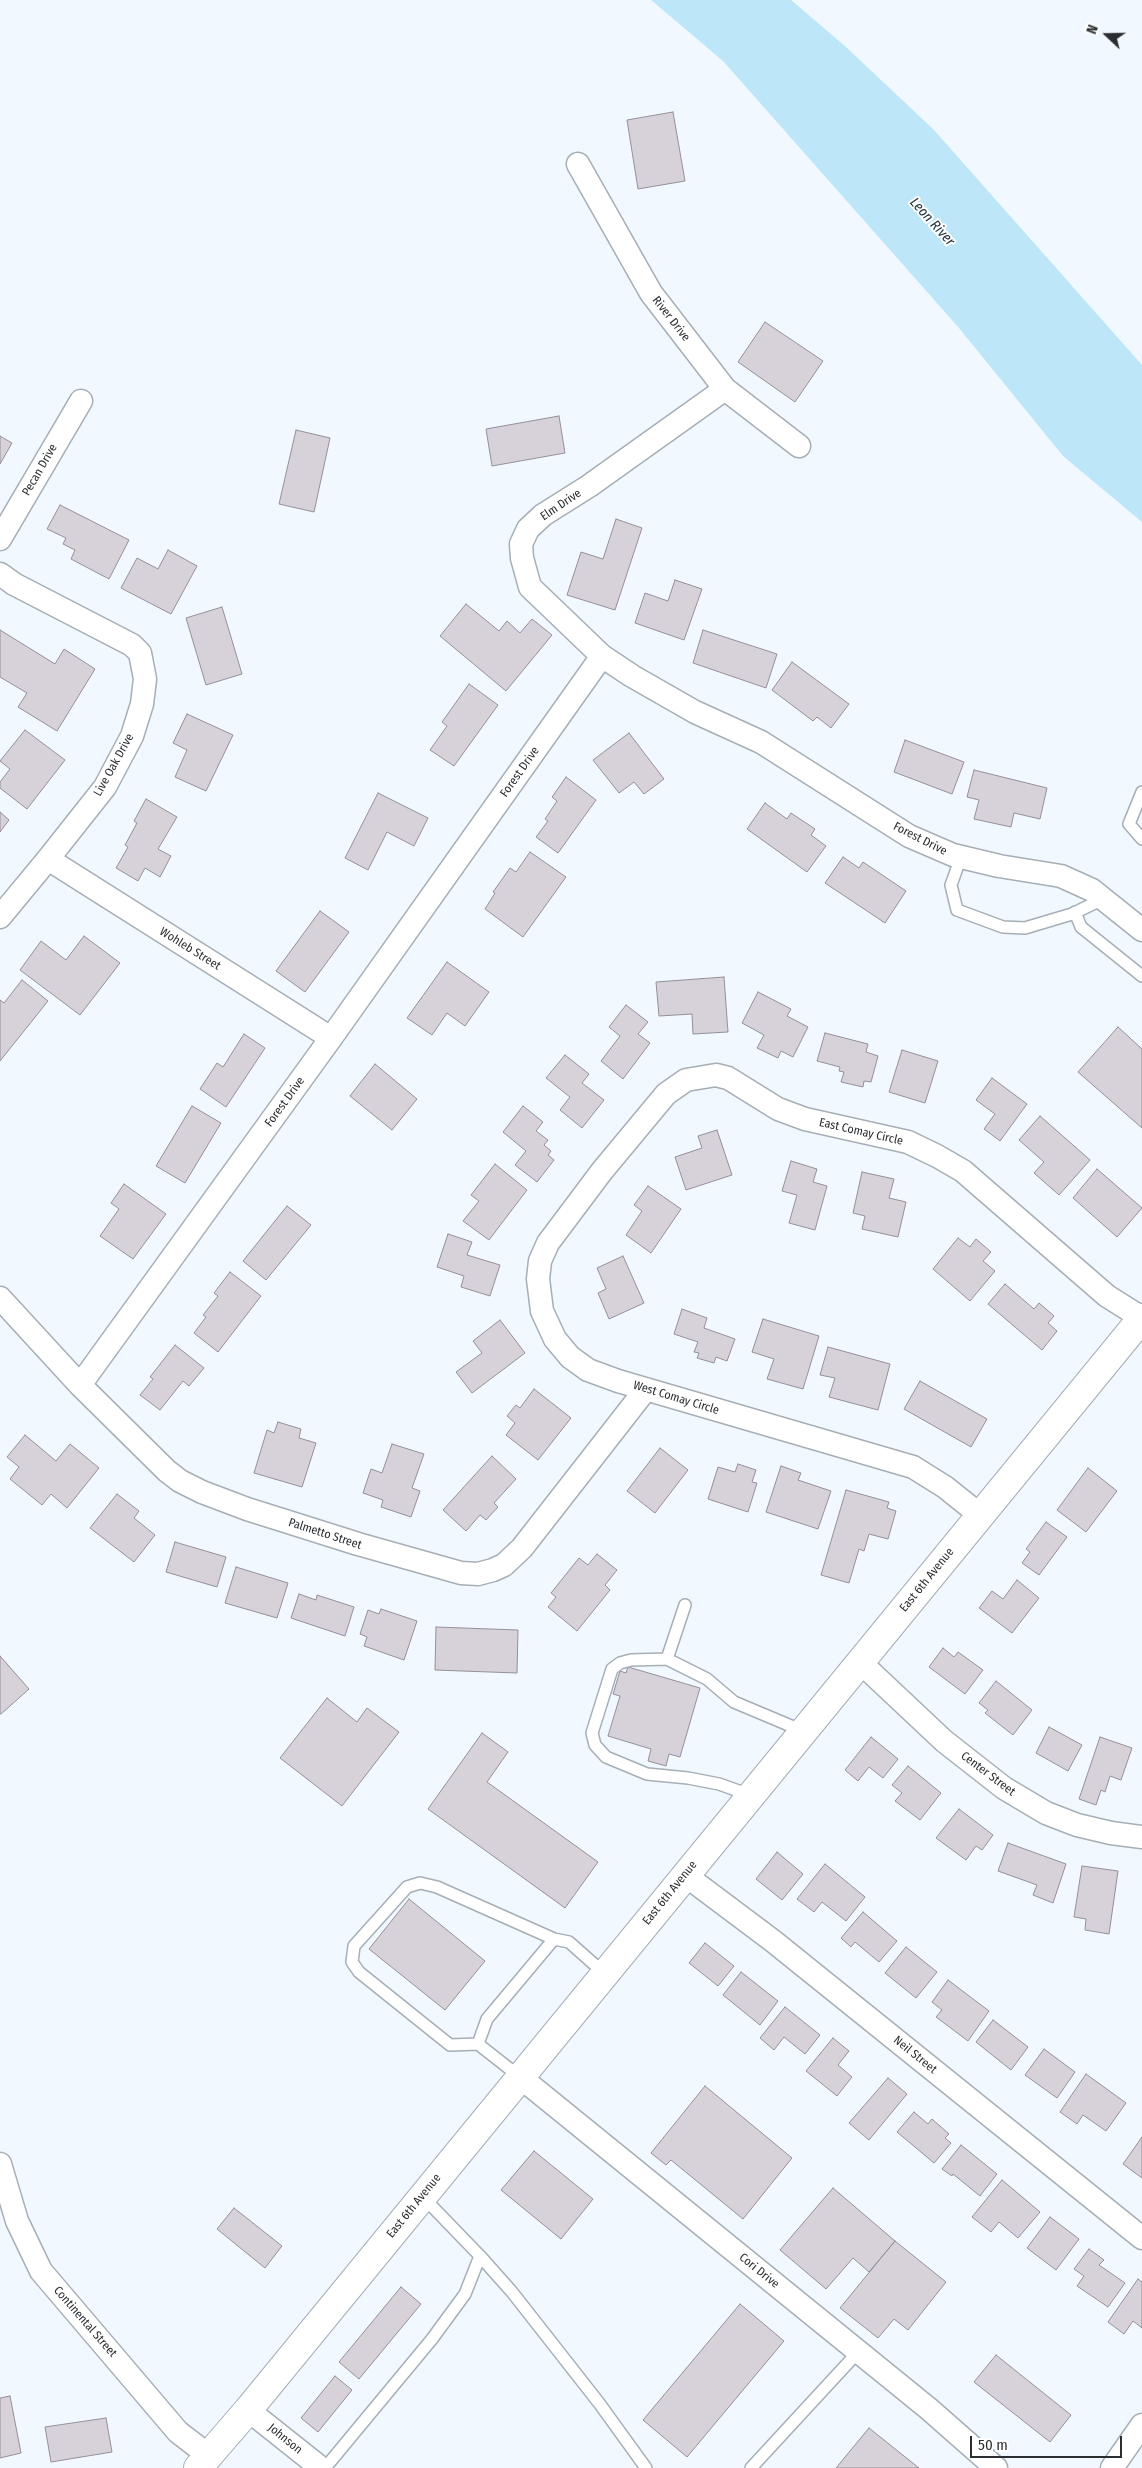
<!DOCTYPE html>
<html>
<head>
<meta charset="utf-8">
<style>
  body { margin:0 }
  #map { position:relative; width:1142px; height:2468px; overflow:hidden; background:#f1f8ff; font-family:"Fira Sans Condensed",sans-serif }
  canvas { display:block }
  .north { position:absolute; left:1082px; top:10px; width:50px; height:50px; -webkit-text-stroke:4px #fff; paint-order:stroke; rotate:291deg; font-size:14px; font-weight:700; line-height:20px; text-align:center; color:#2b2e31 }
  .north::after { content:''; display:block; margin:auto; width:18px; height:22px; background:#2b2e31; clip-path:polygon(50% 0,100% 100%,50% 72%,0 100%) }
  .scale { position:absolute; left:970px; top:2436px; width:152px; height:22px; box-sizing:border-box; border:2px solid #2b2e31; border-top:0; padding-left:6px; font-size:15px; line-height:18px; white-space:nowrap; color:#2b2e31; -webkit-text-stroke:4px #fff; paint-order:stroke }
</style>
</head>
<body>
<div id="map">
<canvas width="1142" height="2468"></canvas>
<div class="north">N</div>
<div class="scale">50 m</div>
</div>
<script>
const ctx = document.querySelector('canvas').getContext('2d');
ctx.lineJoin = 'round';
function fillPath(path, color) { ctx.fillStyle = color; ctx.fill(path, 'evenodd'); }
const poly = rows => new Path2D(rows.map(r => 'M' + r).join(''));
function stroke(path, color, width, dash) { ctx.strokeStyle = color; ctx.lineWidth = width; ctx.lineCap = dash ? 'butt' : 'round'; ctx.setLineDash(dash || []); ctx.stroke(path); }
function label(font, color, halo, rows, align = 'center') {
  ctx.font = font + ' "Fira Sans Condensed",sans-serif'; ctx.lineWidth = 4; ctx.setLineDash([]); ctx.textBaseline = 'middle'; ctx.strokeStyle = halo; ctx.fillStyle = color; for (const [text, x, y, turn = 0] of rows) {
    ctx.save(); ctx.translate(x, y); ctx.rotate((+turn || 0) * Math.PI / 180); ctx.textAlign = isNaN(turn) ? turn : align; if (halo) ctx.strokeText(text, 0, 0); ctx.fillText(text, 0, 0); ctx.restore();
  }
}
const water = poly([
  [651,0,791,0,846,47,934,130,1142,365,1142,522,1063,456,959,328,723,61]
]);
const building = poly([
  [673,112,685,181,638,189,627,120,673,112],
  [765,322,823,361,795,402,738,362,765,322],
  [559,416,565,453,492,466,486,429,559,416],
  [296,430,330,438,314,512,279,504,296,430],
  [0,436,12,443,0,464,0,436],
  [60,505,129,540,109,579,71,559,75,550,63,544,66,538,47,529,60,505],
  [616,519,642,528,615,610,567,595,581,552,603,559,616,519],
  [168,550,197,566,171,614,121,588,137,558,158,569,168,550],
  [675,580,702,589,684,640,635,623,645,593,668,601,675,580],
  [466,604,499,631,507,621,520,633,532,619,552,635,506,691,440,636,466,604],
  [222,607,242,674,206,685,186,618,222,607],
  [0,630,55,664,64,649,95,669,57,731,18,707,27,693,0,677,0,630],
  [703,630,777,654,766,688,693,663,703,630],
  [792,662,849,704,831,728,817,717,813,721,772,690,792,662],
  [469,684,498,705,454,766,430,750,447,726,442,722,469,684],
  [187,714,233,735,206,791,175,777,187,750,173,743,187,714],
  [25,730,65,760,27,809,0,788,0,782,10,769,0,761,25,730],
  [629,733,664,779,644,794,634,782,619,793,593,760,629,733],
  [905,740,964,762,952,794,894,772,905,740],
  [974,770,1047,788,1040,819,1014,813,1011,827,974,819,979,800,967,797,974,770],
  [566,777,596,800,558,853,536,837,548,821,545,819,557,801,552,797,566,777],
  [378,793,428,818,414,846,387,832,368,870,345,858,378,793],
  [146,799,177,817,158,849,171,856,160,877,145,868,138,881,116,868,128,847,125,845,137,823,134,821,146,799],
  [765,803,787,819,791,813,815,829,811,835,826,846,807,872,747,829,765,803],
  [0,812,9,820,0,832,0,812],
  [530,852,566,877,523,937,485,909,495,893,493,892,510,868,516,872,530,852],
  [843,857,859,868,863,862,906,891,885,923,825,883,843,857],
  [320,911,349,932,305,992,276,971,320,911],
  [84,936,120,963,80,1015,20,970,41,941,66,960,84,936],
  [447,962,489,992,465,1026,447,1013,432,1035,407,1018,447,962],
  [724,977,728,1032,693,1034,692,1014,659,1016,656,982,724,977],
  [22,980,48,1001,0,1061,0,1000,4,1003,22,980],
  [758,992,791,1009,787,1016,808,1027,793,1057,781,1051,778,1058,757,1048,764,1035,742,1023,758,992],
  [626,1005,648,1022,638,1034,650,1043,623,1079,601,1061,620,1036,609,1027,626,1005],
  [1118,1027,1142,1049,1142,1128,1078,1072,1118,1027],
  [825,1033,868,1044,866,1052,878,1056,871,1082,864,1081,863,1087,841,1082,844,1072,839,1071,840,1067,817,1061,825,1033],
  [244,1034,265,1048,226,1107,200,1089,217,1063,223,1067,244,1034],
  [902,1050,938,1061,925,1103,889,1092,902,1050],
  [565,1055,589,1074,582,1083,604,1100,582,1128,560,1110,570,1097,546,1078,565,1055],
  [375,1064,417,1099,392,1130,350,1096,375,1064],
  [992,1078,1027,1104,1000,1141,984,1129,995,1114,976,1100,992,1078],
  [192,1106,221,1123,185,1183,156,1166,192,1106],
  [523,1106,543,1122,536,1131,548,1140,544,1145,551,1151,548,1155,554,1160,537,1182,515,1165,526,1151,503,1132,523,1106],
  [1040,1116,1090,1160,1059,1195,1034,1173,1044,1162,1019,1140,1040,1116],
  [717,1130,732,1175,686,1190,675,1157,702,1148,698,1136,717,1130],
  [791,1161,817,1169,813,1182,827,1186,815,1230,789,1223,797,1195,782,1191,791,1161],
  [495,1164,527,1190,489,1240,463,1221,479,1201,471,1195,495,1164],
  [1097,1169,1142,1208,1117,1237,1073,1198,1097,1169],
  [862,1172,894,1179,889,1198,906,1202,898,1237,862,1229,865,1216,853,1213,862,1172],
  [124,1184,166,1214,133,1259,100,1236,119,1209,111,1203,124,1184],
  [648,1186,681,1209,651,1253,626,1235,642,1211,634,1205,648,1186],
  [287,1206,311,1225,266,1280,243,1261,287,1206],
  [448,1234,472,1242,467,1255,500,1265,490,1296,461,1287,464,1276,437,1267,448,1234],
  [958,1238,970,1247,976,1239,991,1252,983,1261,995,1271,970,1301,933,1269,958,1238],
  [623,1256,644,1303,609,1319,598,1293,606,1289,597,1268,623,1256],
  [230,1272,261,1296,218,1352,194,1333,206,1317,203,1315,218,1296,214,1293,230,1272],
  [1005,1284,1034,1309,1039,1303,1054,1316,1048,1323,1057,1331,1042,1350,988,1304,1005,1284],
  [682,1309,707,1318,704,1328,735,1339,727,1361,716,1357,714,1363,697,1358,699,1353,694,1352,698,1342,674,1334,682,1309],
  [763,1319,819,1336,803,1389,767,1379,774,1359,752,1352,763,1319],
  [500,1320,525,1353,472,1393,456,1372,482,1353,473,1341,500,1320],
  [175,1345,204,1368,189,1386,183,1381,160,1410,140,1395,153,1379,150,1377,175,1345],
  [828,1347,890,1364,878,1410,829,1397,835,1378,820,1375,828,1347],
  [920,1381,987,1419,971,1447,904,1409,920,1381],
  [534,1389,571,1418,538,1460,506,1435,515,1423,507,1416,516,1405,520,1408,534,1389],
  [278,1422,301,1429,299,1438,316,1443,302,1487,254,1473,267,1430,274,1433,278,1422],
  [25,1435,56,1461,70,1444,99,1468,67,1508,51,1494,42,1505,10,1479,19,1467,7,1457,25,1435],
  [392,1444,424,1454,412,1488,420,1491,411,1517,381,1507,383,1500,363,1493,371,1469,382,1473,392,1444],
  [660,1448,688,1470,655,1513,627,1491,660,1448],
  [492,1456,516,1479,494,1503,498,1507,486,1520,480,1515,466,1531,443,1510,492,1456],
  [738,1464,756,1470,752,1482,757,1483,748,1512,708,1499,718,1467,735,1472,738,1464],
  [781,1466,801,1473,798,1480,831,1491,818,1529,766,1512,781,1466],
  [1088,1468,1117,1491,1086,1532,1057,1510,1088,1468],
  [846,1490,889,1502,887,1508,896,1511,888,1539,869,1534,864,1551,859,1549,849,1583,821,1575,846,1490],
  [117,1494,139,1511,134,1518,155,1535,134,1562,90,1528,117,1494],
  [1046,1522,1067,1537,1039,1575,1022,1563,1030,1552,1026,1549,1046,1522],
  [175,1542,226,1557,217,1587,166,1572,175,1542],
  [597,1554,617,1570,605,1585,610,1590,577,1631,548,1607,556,1597,551,1593,579,1558,588,1565,597,1554],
  [236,1567,288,1583,277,1618,225,1603,236,1567],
  [1017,1580,1039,1598,1012,1633,979,1608,992,1591,1003,1599,1017,1580],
  [299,1594,316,1600,317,1595,354,1607,345,1636,291,1618,299,1594],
  [381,1609,417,1621,404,1660,364,1646,367,1637,360,1634,368,1610,379,1614,381,1609],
  [436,1627,518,1630,517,1673,435,1670,436,1627],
  [943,1648,954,1657,958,1652,983,1670,965,1694,929,1667,943,1648],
  [0,1656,29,1689,1,1714,0,1714,0,1656],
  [628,1667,700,1688,680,1757,669,1754,666,1766,648,1761,651,1749,608,1736,620,1696,613,1694,620,1671,626,1673,628,1667],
  [996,1681,1032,1710,1013,1735,985,1713,988,1710,979,1703,996,1681],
  [327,1698,357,1722,367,1708,399,1732,342,1806,280,1758,327,1698],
  [1049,1727,1082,1745,1068,1771,1036,1753,1049,1727],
  [482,1733,508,1752,487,1782,598,1862,565,1908,428,1809,482,1733],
  [871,1737,898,1759,883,1778,869,1767,858,1781,845,1770,871,1737],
  [1100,1737,1132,1748,1121,1780,1110,1776,1105,1792,1101,1790,1096,1805,1079,1799,1100,1737],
  [908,1766,941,1793,920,1820,895,1801,902,1793,892,1785,908,1766],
  [959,1809,993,1835,982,1850,976,1846,966,1860,936,1838,959,1809],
  [1008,1843,1066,1864,1053,1903,1033,1895,1037,1885,998,1871,1008,1843],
  [777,1852,803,1874,782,1900,756,1879,777,1852],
  [825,1864,865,1897,846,1921,822,1902,814,1912,797,1899,825,1864],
  [1082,1866,1118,1871,1109,1934,1085,1930,1086,1919,1074,1917,1082,1866],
  [409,1899,485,1961,445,2010,369,1949,409,1899],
  [863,1912,897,1941,879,1962,855,1942,851,1947,841,1938,863,1912],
  [705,1943,734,1966,718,1986,689,1963,705,1943],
  [906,1947,937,1972,916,1998,885,1973,906,1947],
  [741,1972,778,2001,760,2025,723,1995,741,1972],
  [948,1980,989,2011,968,2041,936,2017,942,2010,932,2002,948,1980],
  [785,2007,820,2035,805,2054,784,2037,774,2050,760,2038,785,2007],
  [993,2020,1028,2047,1011,2070,976,2042,993,2020],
  [833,2038,849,2051,838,2065,852,2077,837,2096,806,2071,833,2038],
  [1044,2049,1075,2072,1057,2098,1025,2075,1044,2049],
  [1086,2074,1126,2103,1106,2131,1083,2115,1077,2124,1060,2112,1086,2074],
  [888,2078,907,2094,869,2140,849,2123,888,2078],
  [705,2086,792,2158,743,2219,671,2160,666,2165,651,2153,705,2086],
  [914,2112,928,2124,932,2119,949,2134,945,2138,951,2143,934,2163,897,2132,914,2112],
  [1142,2137,1142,2178,1123,2164,1142,2137],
  [961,2145,997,2174,980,2196,953,2174,952,2176,942,2169,961,2145],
  [534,2151,593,2199,561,2239,501,2190,534,2151],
  [1002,2180,1040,2212,1018,2238,999,2222,991,2232,972,2217,1002,2180],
  [833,2188,895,2241,869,2272,853,2258,826,2289,780,2250,833,2188],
  [234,2208,282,2246,265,2268,217,2229,234,2208],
  [1050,2217,1079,2239,1056,2270,1027,2248,1050,2217],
  [895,2241,946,2282,908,2330,894,2319,878,2338,840,2308,895,2241],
  [1089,2249,1104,2260,1099,2265,1125,2283,1108,2307,1077,2286,1084,2276,1074,2269,1089,2249],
  [1138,2279,1142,2282,1142,2328,1133,2321,1124,2334,1108,2322,1138,2279],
  [401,2287,421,2304,359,2379,339,2362,401,2287],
  [740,2304,784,2341,687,2457,643,2420,740,2304],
  [996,2355,1071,2415,1050,2442,974,2382,996,2355],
  [335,2376,352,2390,318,2432,301,2418,335,2376],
  [10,2396,21,2453,0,2458,0,2398,10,2396],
  [106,2418,112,2452,51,2462,45,2427,106,2418],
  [869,2428,919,2468,836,2468,869,2428]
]);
const service = poly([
  [1142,792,1129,824,1142,839],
  [961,857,951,885,957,910,1003,927,1025,928,1072,914,1103,899],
  [1075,912,1081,927,1142,976],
  [685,1605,667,1659,707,1679,734,1702,803,1731],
  [667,1659,631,1660,620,1663,612,1669,592,1733,595,1745,606,1757,647,1774,688,1778,719,1784,750,1795],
  [478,2044,487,2019,554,1939],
  [520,2077,478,2044,450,2045,359,1972,352,1962,354,1946,407,1887,420,1883,437,1887,554,1939,569,1942,604,1973],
  [480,2256,512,2292,599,2403,646,2468],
  [325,2468,432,2339,465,2294,480,2256,422,2196],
  [751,2468,859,2351]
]);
const minor = poly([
  [578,164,651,293,725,389,799,446],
  [725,389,589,486,543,515,528,529,521,544,522,558,530,587,602,656,632,676,695,712,761,742,909,836,953,855,999,866,1061,876,1092,890,1142,930],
  [0,539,81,401],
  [0,574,14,584,132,645,140,653,145,679,142,704,132,736,105,787,48,859,0,917],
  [48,859,331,1038],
  [0,1298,80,1385,167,1471,180,1481,202,1492,247,1509,358,1544,461,1573,478,1574,493,1570,504,1565,522,1548,646,1389],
  [80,1385,331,1038,602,656],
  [980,1515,945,1487,913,1467,618,1381,588,1370,570,1357,555,1339,542,1311,538,1279,540,1261,548,1243,602,1171,666,1094,686,1080,716,1075,728,1078,778,1109,805,1119,908,1142,937,1156,963,1171,1107,1296,1142,1318],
  [860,1662,944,1741,1004,1788,1046,1813,1077,1825,1111,1833,1142,1837],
  [685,1875,773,1941,1142,2238],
  [520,2077,929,2409,996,2468],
  [0,2164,17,2221,41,2271,178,2432,208,2455],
  [248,2410,321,2468],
  [1112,2468,1142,2425]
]);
const secondary = poly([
  [198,2468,248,2410,1142,1318]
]);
const streetNames = [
  ["River Drive",671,319,52],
  ["Pecan Drive",40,470,-60],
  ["Elm Drive",561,505,-34],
  ["Live Oak Drive",114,765,-61],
  ["Forest Drive",520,772,-55],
  ["Forest Drive",920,839,27],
  ["Wohleb Street",190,949,32],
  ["Forest Drive",285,1102,-54],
  ["East Comay Circle",861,1132,13],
  ["West Comay Circle",676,1398,17],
  ["Palmetto Street",325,1534,18],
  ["East 6th Avenue",927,1580,-51],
  ["Center Street",988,1774,37],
  ["East 6th Avenue",670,1893,-51],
  ["Neil Street",915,2055,39],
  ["East 6th Avenue",414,2206,-51],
  ["Cori Drive",759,2271,39],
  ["Continental Street",85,2322,49],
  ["Johnson",285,2439,39]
];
const waterNames = [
  ["Leon River",932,222,48]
];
fillPath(water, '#bde6f8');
fillPath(building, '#d7d1da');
stroke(building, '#958f99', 1);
stroke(service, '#a6aeb6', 14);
stroke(minor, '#a6aeb6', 25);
stroke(secondary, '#a6aeb6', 30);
stroke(service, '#fff', 11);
stroke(minor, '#fff', 22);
stroke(secondary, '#fff', 28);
label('12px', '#2b2e31', '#fff', streetNames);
label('italic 14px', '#1c3139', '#fff', waterNames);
</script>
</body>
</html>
